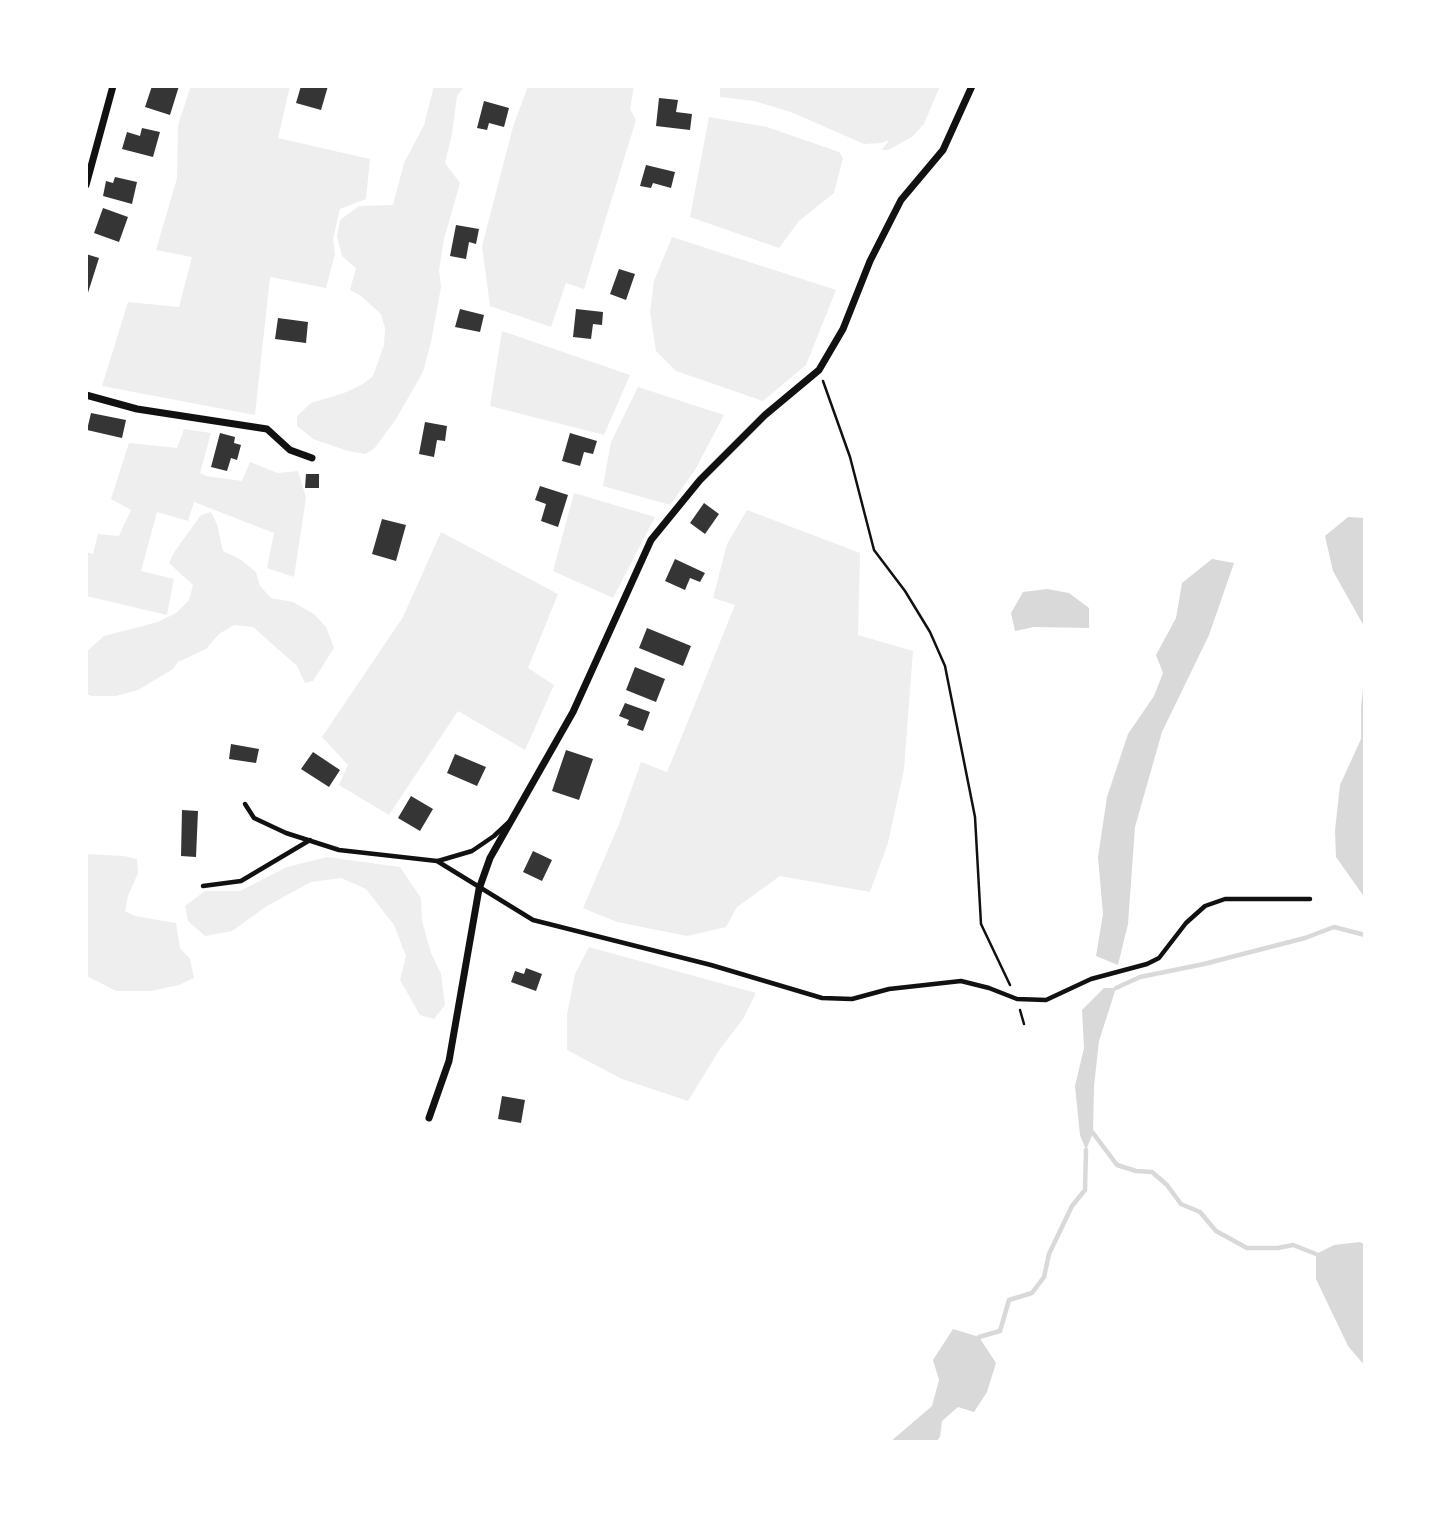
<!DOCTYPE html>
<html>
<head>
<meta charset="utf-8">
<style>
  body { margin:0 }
  #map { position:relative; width:1451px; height:1528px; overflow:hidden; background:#fff; font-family:Manrope,sans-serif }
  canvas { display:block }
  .frame { position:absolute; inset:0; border:88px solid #fff; pointer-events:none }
</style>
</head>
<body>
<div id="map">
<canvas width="1451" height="1528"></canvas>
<div class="frame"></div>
</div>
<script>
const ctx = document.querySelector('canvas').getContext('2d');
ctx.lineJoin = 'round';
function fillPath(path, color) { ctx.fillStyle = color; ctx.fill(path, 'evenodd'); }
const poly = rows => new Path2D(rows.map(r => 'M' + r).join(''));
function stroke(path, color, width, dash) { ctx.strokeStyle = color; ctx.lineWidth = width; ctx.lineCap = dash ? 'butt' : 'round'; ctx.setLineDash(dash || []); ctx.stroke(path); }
const green = poly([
  [191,86,290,86,278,138,370,159,366,199,340,209,333,239,335,254,326,288,270,277,255,415,102,386,128,302,179,307,192,257,156,250,177,178,178,125],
  [434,86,465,86,457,96,452,134,445,163,460,183,444,239,439,270,441,287,431,342,423,372,396,419,374,449,365,454,348,451,313,439,297,426,297,416,311,403,344,393,363,384,373,376,384,345,385,328,381,314,361,296,350,290,356,268,342,256,337,237,340,220,359,206,393,205,404,163,424,125],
  [528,86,634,86,630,109,636,120,584,289,566,283,551,327,490,306,482,246,513,127],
  [720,86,940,86,924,124,912,137,888,150,882,150,889,140,882,143,864,144,791,112,754,101,720,97],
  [709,117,767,127,839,152,843,158,834,193,799,221,779,248,690,217],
  [672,237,836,290,806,365,763,401,676,371,656,351,650,312,654,281],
  [502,331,630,375,604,435,490,406],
  [638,387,724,415,695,470,670,505,603,486,611,442],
  [184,429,211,433,200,473,206,476,242,481,250,462,278,473,298,471,306,498,294,577,267,568,274,533,194,502,188,521,157,512,141,571,174,579,167,615,86,596,86,552,93,554,98,534,119,536,131,510,111,499,129,443,177,448],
  [574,493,655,517,613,598,553,571],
  [747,510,860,553,858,635,913,651,904,769,888,843,870,892,780,876,737,907,726,927,687,936,617,922,583,908,619,824,641,762,667,772,688,721,735,605,713,598,727,544],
  [211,512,217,524,223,551,240,559,256,572,260,586,271,598,293,602,314,614,326,627,334,648,313,681,305,683,297,666,253,627,234,625,219,634,206,649,178,662,173,669,138,690,116,696,92,696,86,694,86,652,104,636,158,622,176,613,189,600,193,585,169,563,175,551,201,515],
  [441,532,558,594,528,668,554,685,525,750,458,711,389,815,339,785,348,765,322,737,403,617],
  [86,854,124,856,137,859,138,873,128,896,125,911,135,916,176,923,180,948,190,959,194,978,179,985,151,991,116,991,87,976],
  [327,857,400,867,421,898,422,921,431,953,441,974,445,1005,434,1019,420,1015,400,980,406,956,394,925,366,889,341,878,311,882,267,906,232,931,205,936,188,921,185,906,205,891,240,891,287,867],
  [589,947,756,993,743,1019,720,1049,688,1101,622,1079,567,1050,567,1015,575,974]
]);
const water = poly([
  [1348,517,1365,518,1365,628,1333,571,1325,536],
  [1212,559,1234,563,1209,635,1162,732,1135,827,1128,924,1118,965,1096,956,1103,914,1098,857,1107,797,1128,734,1154,696,1163,673,1156,655,1176,618,1182,583],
  [1047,589,1069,593,1089,608,1089,628,1034,627,1015,631,1011,613,1023,592],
  [1365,671,1365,898,1336,857,1335,830,1340,785,1361,739,1361,707],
  [1104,988,1116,988,1099,1041,1094,1086,1093,1133,1086,1150,1080,1135,1075,1086,1084,1048,1082,1010],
  [1360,1242,1365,1245,1365,1366,1348,1346,1316,1279,1316,1254,1334,1245],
  [953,1329,979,1337,996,1363,987,1392,974,1412,958,1407,942,1421,940,1437,936,1442,890,1442,932,1406,939,1380,933,1360]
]);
const stream = poly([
  [1116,988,1140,977,1204,964,1305,938,1334,927,1365,935],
  [1093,1133,1117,1165,1136,1171,1152,1172,1167,1185,1181,1204,1200,1212,1216,1231,1247,1248,1278,1248,1293,1245,1316,1254],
  [979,1337,1000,1331,1009,1300,1032,1293,1044,1277,1049,1254,1072,1206,1085,1190,1086,1150]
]);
const building = poly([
  [152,86,179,86,170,115,145,107],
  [301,86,328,86,321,110,296,103],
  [659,98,678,100,676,112,692,114,690,130,656,126],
  [484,101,509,108,504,127,489,123,487,130,477,128],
  [142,128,160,132,153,157,122,149,127,132,140,136],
  [646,165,675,172,671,188,653,183,651,188,640,186],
  [115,177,137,182,132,204,103,196,106,181,113,183],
  [103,208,128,217,119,242,94,233],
  [456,225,479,229,476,244,469,242,466,259,450,256],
  [86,254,99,258,86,299],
  [619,269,635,274,626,300,610,294],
  [460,309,484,315,480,332,455,327],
  [576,309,603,312,602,325,593,324,591,339,573,337],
  [278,318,308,322,306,343,275,339],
  [91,413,126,420,122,438,87,430],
  [425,422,447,426,445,441,437,440,434,457,419,454],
  [220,433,235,437,234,443,241,445,237,460,231,458,227,471,211,467],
  [570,433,597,441,593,454,584,452,580,466,562,461],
  [306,474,319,474,319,488,305,488],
  [540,486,568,495,558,527,541,521,546,504,535,500],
  [704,503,719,514,705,534,690,523],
  [382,519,406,525,396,561,372,554],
  [675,559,705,573,700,582,690,578,685,590,665,581],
  [647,628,691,646,683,666,639,648],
  [635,667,665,679,656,702,626,690],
  [625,703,650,712,643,731,627,725,629,720,619,716],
  [231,744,259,749,256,763,229,759],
  [566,750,593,759,579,800,552,791],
  [313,752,340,770,329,787,301,769],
  [455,754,486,767,477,786,447,773],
  [411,796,433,809,420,831,398,818],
  [182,810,198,811,196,857,181,856],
  [533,851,552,860,542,881,523,872],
  [526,968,542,974,536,991,511,982,515,971,524,974],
  [502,1096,525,1100,521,1123,498,1119]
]);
const path = poly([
  [823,381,850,457,874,550,905,591,930,632,945,666,975,817,981,924,1010,985],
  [1020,1010,1024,1024]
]);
const service = poly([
  [245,804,254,818,286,833,339,850,437,861,533,920,711,965,822,998,852,999,889,989,961,981,989,988,1017,999,1046,1000,1091,979,1147,964,1159,958,1186,923,1205,906,1225,899,1310,899],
  [438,861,472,851,494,836,509,822],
  [203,886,241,881,310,840]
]);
const minor = poly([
  [86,185,113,86],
  [86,395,137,409,267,429,290,450,312,458],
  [429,1118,449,1061,479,889,490,858,573,712,651,540,700,480,765,415,819,370,843,329,870,261,901,200,943,150,972,86]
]);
fillPath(green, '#eee');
fillPath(water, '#d9d9d9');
stroke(stream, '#d9d9d9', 4.5);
fillPath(building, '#353535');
stroke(path, '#111', 2.5);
stroke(service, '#111', 4.5);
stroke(minor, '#111', 7);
</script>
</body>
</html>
